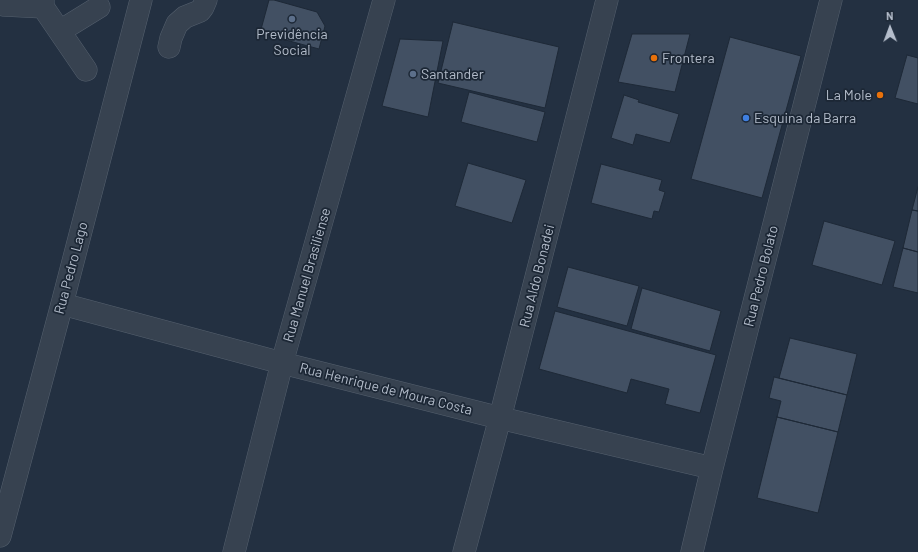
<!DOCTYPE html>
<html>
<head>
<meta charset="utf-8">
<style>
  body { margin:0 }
  #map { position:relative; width:918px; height:552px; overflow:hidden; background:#233041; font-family:Barlow,sans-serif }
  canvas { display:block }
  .north { position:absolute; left:870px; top:8px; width:40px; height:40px; -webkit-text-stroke:3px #1c2735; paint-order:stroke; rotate:359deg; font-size:11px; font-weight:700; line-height:16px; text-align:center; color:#b4bdcb }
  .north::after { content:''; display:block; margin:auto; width:14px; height:18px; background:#b4bdcb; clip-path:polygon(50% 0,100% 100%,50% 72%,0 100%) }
</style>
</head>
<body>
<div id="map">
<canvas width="918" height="552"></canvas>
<div class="north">N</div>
</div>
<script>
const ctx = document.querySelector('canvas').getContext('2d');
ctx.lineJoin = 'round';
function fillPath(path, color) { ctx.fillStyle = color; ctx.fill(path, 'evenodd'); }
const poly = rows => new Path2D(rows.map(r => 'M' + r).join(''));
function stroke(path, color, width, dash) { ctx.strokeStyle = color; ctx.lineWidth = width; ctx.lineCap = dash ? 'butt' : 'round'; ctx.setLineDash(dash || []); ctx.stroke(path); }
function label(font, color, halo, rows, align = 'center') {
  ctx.font = font + ' Barlow,sans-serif'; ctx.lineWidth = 3.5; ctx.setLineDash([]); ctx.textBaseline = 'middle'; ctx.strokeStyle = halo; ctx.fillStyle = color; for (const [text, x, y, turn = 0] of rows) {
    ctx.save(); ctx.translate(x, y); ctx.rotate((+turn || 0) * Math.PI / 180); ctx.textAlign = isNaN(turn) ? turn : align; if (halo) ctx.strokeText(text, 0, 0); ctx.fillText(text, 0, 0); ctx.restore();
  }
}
const building = poly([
  [269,0,274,0,317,12,325,26,319,49,260,33,269,0],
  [453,22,559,47,545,108,438,83,453,22],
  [632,34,690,34,675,92,618,82,632,34],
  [730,37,801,56,762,198,691,179,730,37],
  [400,39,443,41,428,117,382,106,400,39],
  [907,55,918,58,918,104,895,98,907,55],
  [469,92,545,112,537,142,461,122,469,92],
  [624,95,639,100,638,102,679,114,670,143,636,134,633,145,611,138,624,95],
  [468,163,526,180,512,223,455,206,468,163],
  [601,164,662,180,659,190,665,192,659,212,654,211,652,219,591,203,601,164],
  [918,187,918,211,912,210,918,187],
  [912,210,918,211,918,252,903,248,912,210],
  [824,221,895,241,882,285,812,265,824,221],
  [903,248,918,252,918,293,893,287,903,248],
  [568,267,639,286,627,326,557,307,568,267],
  [642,288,721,311,710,351,631,329,642,288],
  [555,311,716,355,700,413,665,404,669,389,631,379,627,393,539,369,555,311],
  [790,338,857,354,847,395,779,378,790,338],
  [774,377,847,395,838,432,777,417,781,401,769,398,774,377],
  [777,417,838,432,818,513,757,498,777,417]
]);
const minor = poly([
  [43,0,43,7,86,70],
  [3,5,43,7],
  [60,31,99,7],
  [169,47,171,38,177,24,185,17,200,11,203,7,206,0],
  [62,304,282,363,500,418,712,468],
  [0,536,62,304,141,0],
  [234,552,282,363,384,0],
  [464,552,500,418,607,0],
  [692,552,712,468,831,0]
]);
const markers = [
  [292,19,4,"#5c6f8a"],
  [654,58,4,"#e8710a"],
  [413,74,4,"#5c6f8a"],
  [880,95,4,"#e8710a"],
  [746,118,4,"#3f7fe0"]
];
const poiNames = [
  ["Previdência",292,34,"center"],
  ["Social",292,50,"center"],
  ["Frontera",662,58],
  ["Santander",421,74],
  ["La Mole",872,95,"right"],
  ["Esquina da Barra",754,118]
];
const streetNames = [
  ["Rua Pedro Lago",71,268,-75],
  ["Rua Manuel Brasiliense",307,275,-74],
  ["Rua Aldo Bonadei",537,276,-76],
  ["Rua Pedro Bolato",761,276,-76],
  ["Rua Henrique de Moura Costa",386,389,14]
];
fillPath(building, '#425063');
stroke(building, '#1e2937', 1);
stroke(minor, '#55606e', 23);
stroke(minor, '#374250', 22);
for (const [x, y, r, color] of markers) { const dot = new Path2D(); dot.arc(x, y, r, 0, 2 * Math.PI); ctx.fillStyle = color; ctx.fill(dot); stroke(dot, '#1c2735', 1.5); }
label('14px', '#b4bdcb', '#1c2735', poiNames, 'left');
label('14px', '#b4bdcb', '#1c2735', streetNames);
</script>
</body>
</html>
